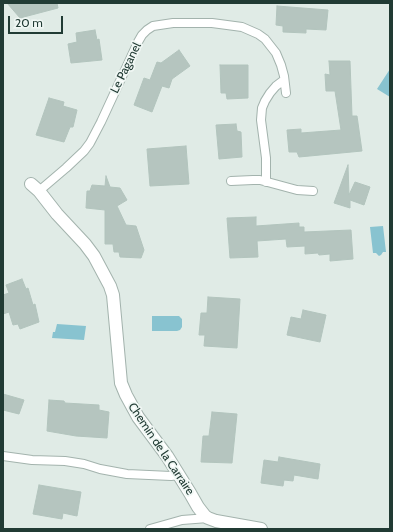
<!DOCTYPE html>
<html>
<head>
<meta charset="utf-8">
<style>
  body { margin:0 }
  #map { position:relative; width:393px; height:532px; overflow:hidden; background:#e0ebe6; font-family:Cabin,sans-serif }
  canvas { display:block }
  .frame { position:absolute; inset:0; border:4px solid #213b34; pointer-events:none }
  .scale { position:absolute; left:8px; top:16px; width:55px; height:18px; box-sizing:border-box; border:2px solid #213b34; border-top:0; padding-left:5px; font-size:12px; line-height:14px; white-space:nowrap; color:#213b34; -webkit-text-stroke:3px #f0f7f4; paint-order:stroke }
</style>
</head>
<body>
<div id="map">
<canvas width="393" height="532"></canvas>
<div class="frame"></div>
<div class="scale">20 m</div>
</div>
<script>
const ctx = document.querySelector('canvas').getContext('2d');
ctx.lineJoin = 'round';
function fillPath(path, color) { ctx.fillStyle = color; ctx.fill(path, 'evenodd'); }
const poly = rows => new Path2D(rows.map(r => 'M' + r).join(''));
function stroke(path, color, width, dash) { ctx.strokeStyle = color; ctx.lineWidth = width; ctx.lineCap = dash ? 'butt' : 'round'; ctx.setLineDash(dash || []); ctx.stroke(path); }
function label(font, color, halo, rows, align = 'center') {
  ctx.font = font + ' Cabin,sans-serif'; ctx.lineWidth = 3.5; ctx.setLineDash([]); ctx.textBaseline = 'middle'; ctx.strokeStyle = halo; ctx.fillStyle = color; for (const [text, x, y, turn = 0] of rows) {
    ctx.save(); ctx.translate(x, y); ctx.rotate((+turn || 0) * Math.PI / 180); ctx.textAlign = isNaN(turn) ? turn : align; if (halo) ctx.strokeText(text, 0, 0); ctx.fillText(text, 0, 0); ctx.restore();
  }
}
const water = poly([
  [390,69,390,97,377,89],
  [383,226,386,252,383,252,381,255,379,256,376,253,373,253,370,227],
  [152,316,179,316,182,319,182,327,180,330,177,331,152,331],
  [57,324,86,326,84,340,52,338,53,332,55,332]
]);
const building = poly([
  [7,3,57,3,58,8,20,18,7,3],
  [277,6,328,10,326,30,306,29,306,33,283,32,283,26,276,25,277,6],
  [95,30,97,40,99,39,102,60,71,63,68,44,77,42,76,33,95,30],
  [179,50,190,66,172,79,169,88,162,86,152,112,134,105,144,78,150,80,157,62,161,63,179,50],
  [329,61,350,61,352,116,357,116,362,151,299,157,297,152,289,152,287,130,301,129,301,133,341,130,335,91,326,91,325,74,330,75,329,61],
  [220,65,248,65,248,98,227,99,226,93,221,93,220,65],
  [49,98,64,102,63,106,77,110,73,127,70,127,64,142,36,135,49,98],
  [236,124,237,131,241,132,242,157,219,159,216,125,236,124],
  [186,146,189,184,150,186,147,149,186,146],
  [348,165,349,195,355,182,370,187,364,205,350,200,350,208,334,203,348,165],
  [106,176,110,187,120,188,127,200,117,206,126,225,136,226,144,250,141,258,120,257,119,252,114,252,113,244,105,244,105,210,86,208,87,191,90,191,92,185,105,186,106,176],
  [256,217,256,226,299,223,299,227,304,227,304,232,351,230,353,259,330,261,330,254,319,255,318,253,305,254,305,246,287,247,286,239,257,241,258,257,230,258,227,218,256,217],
  [22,279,26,289,28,288,33,305,35,304,39,322,20,329,18,324,13,325,9,312,3,314,3,295,9,293,6,285,22,279],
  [208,297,240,299,237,348,204,346,205,335,199,335,201,313,207,313,208,297],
  [303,310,326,315,320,342,287,335,291,317,301,319,303,310],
  [3,394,24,400,19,414,3,410,3,394],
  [49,400,64,401,65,403,99,405,99,410,109,412,107,438,76,436,47,431,49,400],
  [212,412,237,414,232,463,201,462,203,436,209,436,212,412],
  [279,457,320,464,318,479,294,475,293,481,284,480,283,486,261,483,264,460,278,462,279,457],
  [39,485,81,492,77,516,63,513,62,519,33,514,39,485]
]);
const lane = poly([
  [231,181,253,180,260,180,297,190,313,191],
  [266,182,266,158,261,120,262,108,265,101,270,93,276,86,284,80],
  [39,191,66,168,84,151,90,143,101,122,138,42,142,35,147,30,153,26,173,23,212,23,242,27,258,34,265,39,276,53,281,65,284,76,286,93],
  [3,456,32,460,65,461,84,464,100,469,127,474,171,476,179,475],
  [150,529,182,520,208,518]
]);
const street = poly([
  [31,184,39,191,57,214,85,244,94,256,110,286,113,295,121,383,126,395,138,417,167,456,190,493,198,507,205,516,208,518,216,521,261,529]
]);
const streetNames = [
  ["Le Paganel",126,68,-64],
  ["Chemin de la Carraire",161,449,56]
];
fillPath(water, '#88c3d0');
fillPath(building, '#b5c5bf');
stroke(building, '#b2c4bd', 1);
stroke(lane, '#a3b3ad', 10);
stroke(street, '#a3b3ad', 14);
stroke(lane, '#fff', 8);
stroke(street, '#fff', 12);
label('12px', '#213b34', '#f0f7f4', streetNames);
</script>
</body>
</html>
